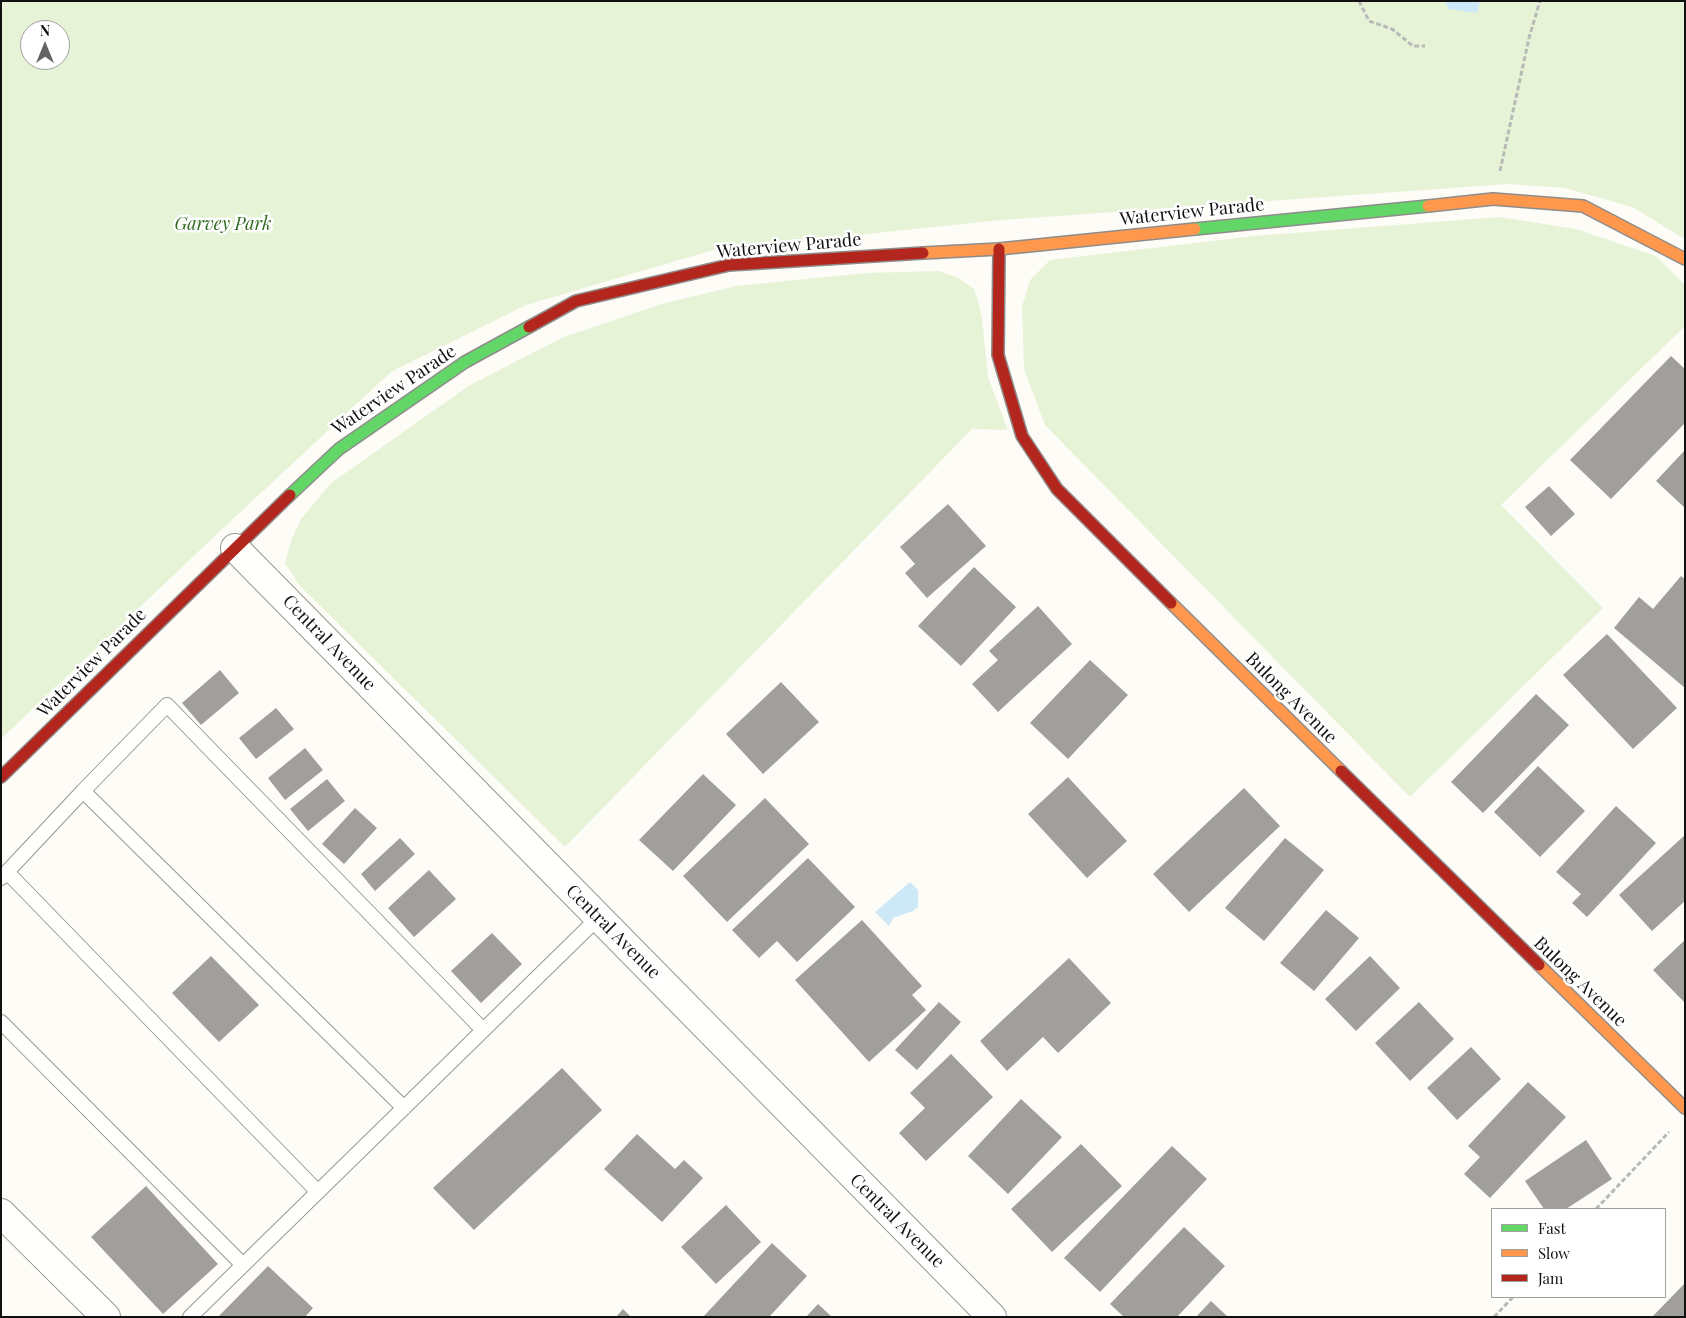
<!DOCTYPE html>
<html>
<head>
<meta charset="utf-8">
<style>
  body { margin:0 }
  #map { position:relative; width:1686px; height:1318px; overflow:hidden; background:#fdfcf7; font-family:"Playfair Display",serif }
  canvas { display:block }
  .frame { position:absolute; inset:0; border:2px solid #111; pointer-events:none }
  .legend { position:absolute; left:1491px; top:1208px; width:175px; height:90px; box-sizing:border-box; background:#fff; border:1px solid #a0a0a0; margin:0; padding:6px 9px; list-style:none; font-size:15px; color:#111 }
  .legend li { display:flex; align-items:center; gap:10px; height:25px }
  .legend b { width:25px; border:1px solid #a0a0a0 }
  .north { position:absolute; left:20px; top:20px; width:50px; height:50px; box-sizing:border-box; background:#fff; border:1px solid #a0a0a0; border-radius:50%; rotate:0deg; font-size:14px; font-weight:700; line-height:20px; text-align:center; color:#111 }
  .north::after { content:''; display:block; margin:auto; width:18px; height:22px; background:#646362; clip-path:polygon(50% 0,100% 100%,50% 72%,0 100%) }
</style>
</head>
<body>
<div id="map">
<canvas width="1686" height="1318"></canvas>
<div class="frame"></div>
<ul class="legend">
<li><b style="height:6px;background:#63d668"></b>Fast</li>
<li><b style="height:6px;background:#ff974d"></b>Slow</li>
<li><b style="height:6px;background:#b3261e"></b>Jam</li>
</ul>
<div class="north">N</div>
</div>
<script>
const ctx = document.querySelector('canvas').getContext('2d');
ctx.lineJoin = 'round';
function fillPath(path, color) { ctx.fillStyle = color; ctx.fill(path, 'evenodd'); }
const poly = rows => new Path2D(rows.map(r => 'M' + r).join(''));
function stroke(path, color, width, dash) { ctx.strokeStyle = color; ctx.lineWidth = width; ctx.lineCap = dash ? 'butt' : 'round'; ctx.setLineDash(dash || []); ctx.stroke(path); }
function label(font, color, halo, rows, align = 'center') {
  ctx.font = font + ' "Playfair Display",serif'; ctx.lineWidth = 5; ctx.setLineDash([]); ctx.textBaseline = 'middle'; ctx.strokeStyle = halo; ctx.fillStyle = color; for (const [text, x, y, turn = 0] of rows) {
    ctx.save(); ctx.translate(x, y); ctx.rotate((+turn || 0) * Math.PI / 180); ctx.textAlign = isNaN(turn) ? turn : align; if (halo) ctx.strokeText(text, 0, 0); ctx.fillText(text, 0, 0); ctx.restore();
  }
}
const green = poly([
  [1,1,1685,1,1685,239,1632,207,1565,188,1508,184,1001,220,713,250,526,305,391,372,219,532,1,739],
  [30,30,60,30,60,60,30,60],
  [1499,217,1576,229,1656,256,1685,285,1685,326,1501,505,1603,608,1410,797,1045,425,1024,369,1022,307,1030,280,1050,260,1254,236],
  [939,271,958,278,974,289,978,301,982,319,988,377,1008,430,972,429,565,847,300,586,285,563,291,541,301,519,331,483,470,385,564,337,662,304,736,286,866,273]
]);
const water = poly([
  [1445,1,1480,1,1477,13,1448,9],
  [910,882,918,890,918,907,913,911,893,918,889,926,875,912]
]);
const building = poly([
  [1671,356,1685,369,1685,423,1611,499,1570,460],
  [1685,450,1685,508,1656,481],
  [1549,486,1575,514,1551,536,1525,507],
  [948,504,986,546,927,598,905,573,915,564,900,547],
  [974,567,1016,607,961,666,918,626],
  [1681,576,1685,579,1685,688,1614,628,1639,597,1653,609],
  [1038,606,1072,644,998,712,972,684,998,660,989,651],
  [1607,634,1677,708,1633,749,1563,675],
  [1090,660,1128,695,1068,759,1030,723],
  [220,670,239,693,201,725,182,703],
  [781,682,819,722,763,774,726,734],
  [1536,694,1569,725,1483,813,1451,782],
  [276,708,294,729,256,759,239,738],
  [305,748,323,770,285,800,268,778],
  [1538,766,1585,811,1540,857,1494,812],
  [703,774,736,805,673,871,639,840],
  [1068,777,1127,841,1087,878,1028,814],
  [327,779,345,801,308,831,290,809],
  [1244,788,1280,826,1189,912,1153,874],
  [765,798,809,844,727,922,683,876],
  [1616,806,1656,843,1587,917,1572,903,1581,894,1556,872],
  [355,808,377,828,344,864,322,844],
  [1685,835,1685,901,1652,931,1619,895],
  [400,838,415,854,375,891,361,874],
  [1285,838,1324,870,1264,941,1225,908],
  [808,858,855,907,797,962,777,941,759,958,732,930],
  [429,870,456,899,414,937,388,908],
  [1326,910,1359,938,1314,991,1280,963],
  [862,920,922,986,912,995,926,1010,869,1062,795,980],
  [492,933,522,964,481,1003,451,971],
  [1685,940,1685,1003,1653,970],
  [211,956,259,1005,219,1042,172,993],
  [1370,956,1400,988,1356,1031,1325,999],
  [1069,958,1111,1003,1058,1053,1043,1037,1007,1071,980,1041],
  [939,1002,961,1022,917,1070,895,1050],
  [1419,1002,1454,1039,1410,1081,1375,1043],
  [1471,1047,1501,1079,1457,1120,1427,1088],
  [951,1054,993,1097,926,1161,899,1133,925,1108,910,1093],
  [562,1068,602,1110,474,1230,433,1188],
  [1528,1082,1566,1117,1490,1198,1464,1174,1480,1157,1468,1146],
  [1021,1099,1062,1137,1008,1194,968,1156],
  [637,1134,675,1169,684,1160,703,1178,662,1222,604,1169],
  [1586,1140,1612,1179,1566,1209,1544,1209,1525,1181],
  [1081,1144,1122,1186,1052,1252,1011,1209],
  [1172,1146,1207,1179,1100,1292,1064,1258],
  [146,1186,218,1264,163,1314,91,1237],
  [726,1205,761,1242,716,1284,681,1247],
  [1184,1227,1225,1266,1177,1317,1124,1317,1110,1304],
  [772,1243,807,1276,769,1317,703,1317],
  [268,1266,313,1308,305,1317,218,1317],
  [1685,1283,1685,1317,1652,1317],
  [1211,1301,1228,1317,1196,1317],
  [818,1304,832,1317,806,1317],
  [623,1309,631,1317,616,1317]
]);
const path = poly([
  [1359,1,1369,21,1392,29,1413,46,1425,46],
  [1500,171,1529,38,1540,1],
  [1596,1209,1669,1132],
  [1494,1317,1513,1297]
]);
const lane = poly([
  [7,872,83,791],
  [1,878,7,872,318,1192],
  [1,1022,243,1265],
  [404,1108,83,791,167,705,483,1030],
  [190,1317,599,917]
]);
const street = poly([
  [235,548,992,1317],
  [1,1213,106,1317]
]);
const fast = poly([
  [1195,229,1428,206],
  [290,495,339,449,465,362,529,327]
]);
const slow = poly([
  [1428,206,1493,199,1583,206,1685,259],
  [923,253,999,249,1195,229],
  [1171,603,1341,771],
  [1539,965,1685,1108]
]);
const jam = poly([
  [999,249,998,355,1022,436,1057,489,1171,603],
  [529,327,576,301,729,265,923,253],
  [1341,771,1539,965],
  [1,777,290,495]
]);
const streetNames = [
  ["Waterview Parade",1192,212,-6],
  ["Waterview Parade",789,246,-5],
  ["Waterview Parade",394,390,-34],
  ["Central Avenue",329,643,46],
  ["Waterview Parade",92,663,-45],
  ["Bulong Avenue",1291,698,45],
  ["Central Avenue",613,932,45],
  ["Bulong Avenue",1580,982,44],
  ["Central Avenue",897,1221,45]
];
const parkNames = [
  ["Garvey Park",223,224]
];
fillPath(green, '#e7f3d7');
fillPath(water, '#cde8f7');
fillPath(building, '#a19f9c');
stroke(lane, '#979795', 16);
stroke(street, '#979795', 30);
stroke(fast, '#8e8d8b', 14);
stroke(slow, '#8e8d8b', 14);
stroke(jam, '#8e8d8b', 14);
stroke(path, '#b9b9b8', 3, [5, 2.5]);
stroke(lane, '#fffffe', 14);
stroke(street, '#fffffe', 28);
stroke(fast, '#63d668', 11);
stroke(slow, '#ff974d', 11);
stroke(jam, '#b3261e', 11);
label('18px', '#111', '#fff', streetNames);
label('italic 18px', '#2f6b1f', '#fff', parkNames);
</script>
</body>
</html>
